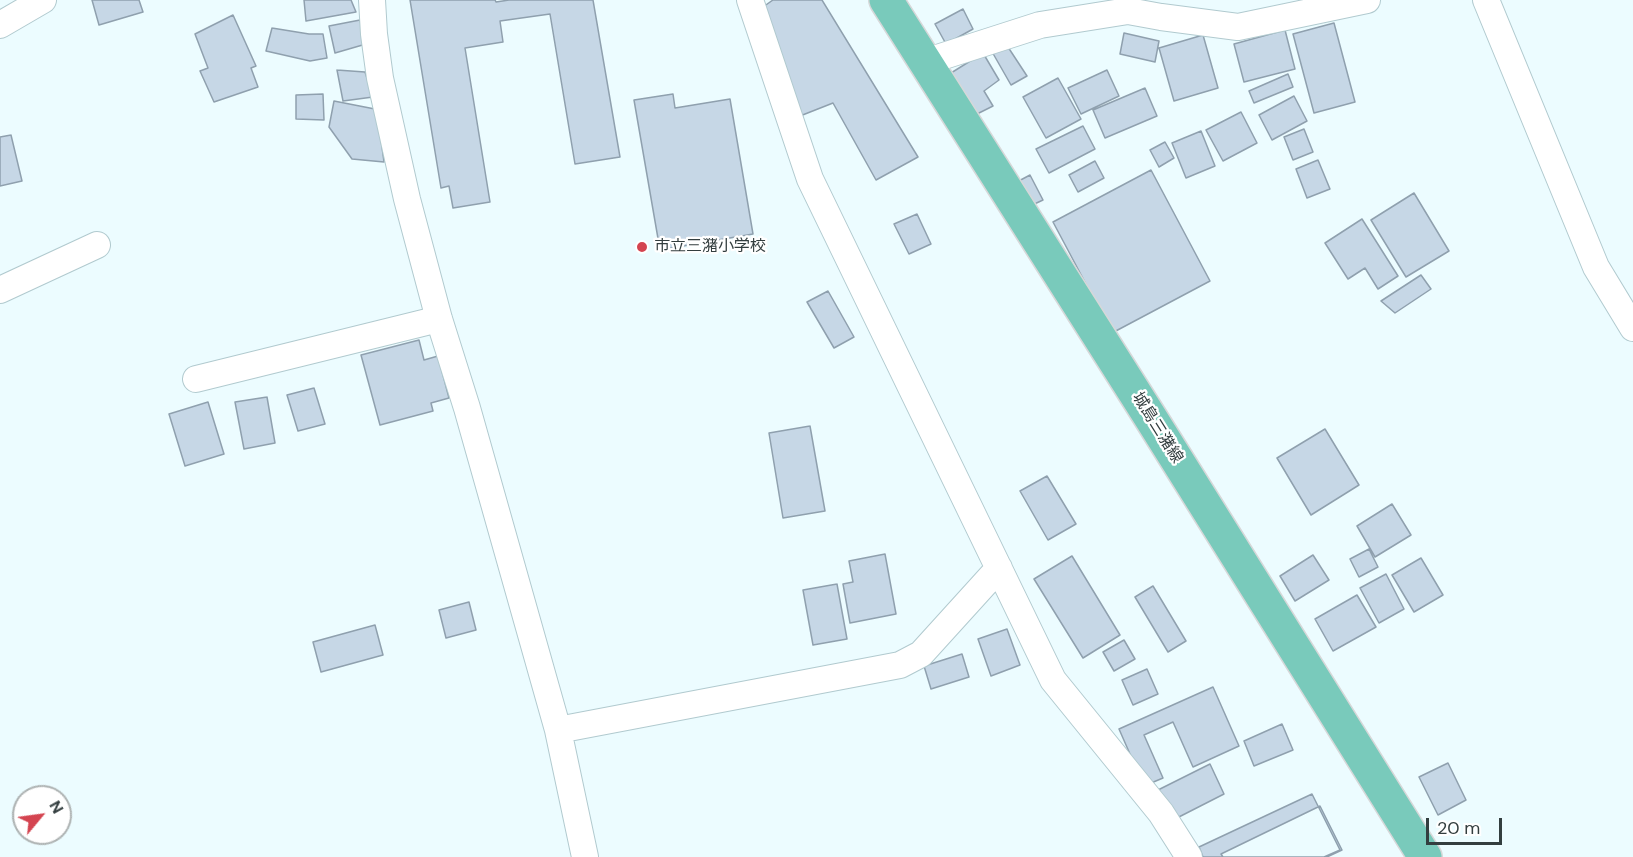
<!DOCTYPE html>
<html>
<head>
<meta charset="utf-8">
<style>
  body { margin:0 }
  #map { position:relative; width:1633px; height:857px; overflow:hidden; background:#ecfcff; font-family:"DM Sans",sans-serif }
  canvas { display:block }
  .north { position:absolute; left:12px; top:785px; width:60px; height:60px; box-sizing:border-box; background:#fff; border:2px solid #adb2b2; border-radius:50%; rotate:61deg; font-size:16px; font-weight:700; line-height:24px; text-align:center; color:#333e3f }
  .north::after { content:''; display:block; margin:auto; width:21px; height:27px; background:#d44450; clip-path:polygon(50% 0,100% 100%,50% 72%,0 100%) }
  .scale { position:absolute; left:1426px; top:818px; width:76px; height:27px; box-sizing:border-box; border:3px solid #333e3f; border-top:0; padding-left:8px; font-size:18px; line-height:21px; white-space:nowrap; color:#333e3f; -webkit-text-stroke:4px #fff; paint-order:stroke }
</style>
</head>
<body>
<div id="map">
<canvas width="1633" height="857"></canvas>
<div class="north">N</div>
<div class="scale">20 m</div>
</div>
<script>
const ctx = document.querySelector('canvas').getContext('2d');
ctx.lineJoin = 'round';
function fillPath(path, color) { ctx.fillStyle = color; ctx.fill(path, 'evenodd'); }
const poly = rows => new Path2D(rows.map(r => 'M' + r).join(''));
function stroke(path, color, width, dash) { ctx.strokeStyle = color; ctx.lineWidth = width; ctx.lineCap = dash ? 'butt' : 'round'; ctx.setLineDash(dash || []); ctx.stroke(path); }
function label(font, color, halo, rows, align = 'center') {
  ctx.font = font + ' "DM Sans","Noto Sans JP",sans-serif'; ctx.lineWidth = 4.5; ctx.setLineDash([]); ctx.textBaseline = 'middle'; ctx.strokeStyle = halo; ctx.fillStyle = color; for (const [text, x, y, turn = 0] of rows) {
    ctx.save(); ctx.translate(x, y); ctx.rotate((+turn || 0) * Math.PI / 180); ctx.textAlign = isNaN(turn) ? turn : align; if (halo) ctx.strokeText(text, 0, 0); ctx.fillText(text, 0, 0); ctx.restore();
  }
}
const building = poly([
  [92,0,139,0,143,12,99,25,92,0],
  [304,0,351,0,356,12,306,21,304,0],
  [410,0,495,0,496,2,509,0,593,0,620,157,575,164,550,14,500,21,503,42,465,48,490,202,453,208,449,186,441,188,410,0],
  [773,0,822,0,918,157,876,180,833,103,800,116,763,7,773,0],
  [963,9,973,29,946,44,935,24,963,9],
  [233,15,256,66,251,68,258,87,214,102,200,71,208,68,195,34,233,15],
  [360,20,366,44,335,53,329,26,360,20],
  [1334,23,1355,102,1314,113,1293,34,1334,23],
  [272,28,309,34,323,34,327,58,310,61,266,51,272,28],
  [1285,30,1295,69,1244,82,1234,44,1285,30],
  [1124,33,1159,41,1155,62,1120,54,1124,33],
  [1203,35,1218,88,1174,101,1159,48,1203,35],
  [1006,44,1027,76,1011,85,991,50,1006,44],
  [983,53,999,80,984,91,993,106,973,116,951,73,983,53],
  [337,70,365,72,373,97,343,101,337,70],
  [1107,70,1119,96,1081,114,1068,88,1107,70],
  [1288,74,1293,87,1254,103,1249,91,1288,74],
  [1058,78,1081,119,1046,138,1023,97,1058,78],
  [1145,88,1157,116,1105,138,1093,110,1145,88],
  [323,94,324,120,296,119,296,95,323,94],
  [673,94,675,108,730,99,753,234,660,250,634,100,673,94],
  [1294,96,1307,121,1272,140,1259,115,1294,96],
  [334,101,380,110,380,132,384,162,352,159,329,127,334,101],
  [1241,112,1257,143,1223,161,1206,130,1241,112],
  [1083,126,1095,149,1049,173,1036,149,1083,126],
  [1304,129,1313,152,1293,160,1284,137,1304,129],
  [1201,131,1215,166,1186,178,1172,143,1201,131],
  [11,135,22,181,0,186,0,137,11,135],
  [1165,142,1174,158,1159,167,1150,150,1165,142],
  [1318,160,1330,189,1307,198,1296,169,1318,160],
  [1095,161,1104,178,1078,192,1069,175,1095,161],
  [1151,170,1210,281,1112,333,1053,222,1151,170],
  [1030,175,1043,200,1028,207,1015,183,1030,175],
  [1414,193,1449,251,1406,277,1371,220,1414,193],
  [917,214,931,244,909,254,894,224,917,214],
  [1362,219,1398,276,1378,289,1365,268,1348,279,1325,243,1362,219],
  [1421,275,1431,289,1395,313,1381,301,1421,275],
  [828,291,854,337,834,348,807,302,828,291],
  [419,340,424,360,438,356,449,398,431,403,433,411,380,425,361,355,419,340],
  [314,388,325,424,298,431,287,395,314,388],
  [267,397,275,443,244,449,235,402,267,397],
  [208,402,224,454,185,466,169,414,208,402],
  [810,426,825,511,783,518,769,433,810,426],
  [1325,429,1359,485,1311,515,1277,458,1325,429],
  [1047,476,1076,524,1048,540,1020,491,1047,476],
  [1392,504,1411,535,1375,557,1357,526,1392,504],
  [1369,549,1378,567,1359,577,1350,559,1369,549],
  [885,554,896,614,850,623,843,584,853,582,849,561,885,554],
  [1313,555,1329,580,1295,601,1280,576,1313,555],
  [1072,556,1120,635,1083,658,1034,579,1072,556],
  [1421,558,1443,595,1414,612,1392,575,1421,558],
  [1386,574,1404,609,1379,623,1360,588,1386,574],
  [837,584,847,639,813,645,803,590,837,584],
  [1153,586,1186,641,1168,652,1135,597,1153,586],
  [1357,595,1376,627,1333,651,1315,619,1357,595],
  [469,602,476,630,446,638,439,610,469,602],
  [375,625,383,655,321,672,313,642,375,625],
  [1007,629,1020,665,991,676,978,639,1007,629],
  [1124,640,1135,659,1114,671,1103,652,1124,640],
  [962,654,969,677,931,689,924,666,962,654],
  [1147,669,1158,694,1133,705,1122,680,1147,669],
  [1213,687,1239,746,1193,767,1173,722,1144,735,1163,778,1144,786,1119,729,1213,687],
  [1282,724,1293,750,1254,766,1244,741,1282,724],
  [1448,763,1466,800,1438,815,1419,777,1448,763],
  [1210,764,1224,794,1171,821,1156,791,1210,764],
  [1312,794,1340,850,1324,857,1203,857,1199,847,1312,794],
  [1320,806,1342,850,1327,857,1223,857,1221,854,1320,806]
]);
const minor = poly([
  [372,0,374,34,380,78,407,199,439,319,467,408,558,730,585,857],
  [750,0,810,179,1053,680,1161,813,1189,857],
  [1486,0,1596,267,1633,328],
  [0,25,43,0],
  [925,62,1040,25,1128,11,1161,17,1238,27,1367,0],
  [0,290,97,245],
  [196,379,439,319],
  [558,730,900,665,921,654,999,568]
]);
const major = poly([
  [886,0,1152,420,1425,857]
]);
const markers = [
  [642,247,6,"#d44450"]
];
const poiNames = [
  ["市立三潴小学校",654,247]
];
const streetNames = [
  ["城島三潴線",1157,428,58]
];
fillPath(building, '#c6d7e6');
stroke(building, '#8fa0ae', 1.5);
stroke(minor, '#b1cacf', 28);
stroke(major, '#d6d8d9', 36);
stroke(minor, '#fff', 26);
stroke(major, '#79cabb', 33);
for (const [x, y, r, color] of markers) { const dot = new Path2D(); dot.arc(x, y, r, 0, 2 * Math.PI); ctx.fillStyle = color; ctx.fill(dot); stroke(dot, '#fff', 2); }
label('16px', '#333e3f', '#fff', poiNames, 'left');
label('16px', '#333e3f', '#fff', streetNames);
</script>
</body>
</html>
